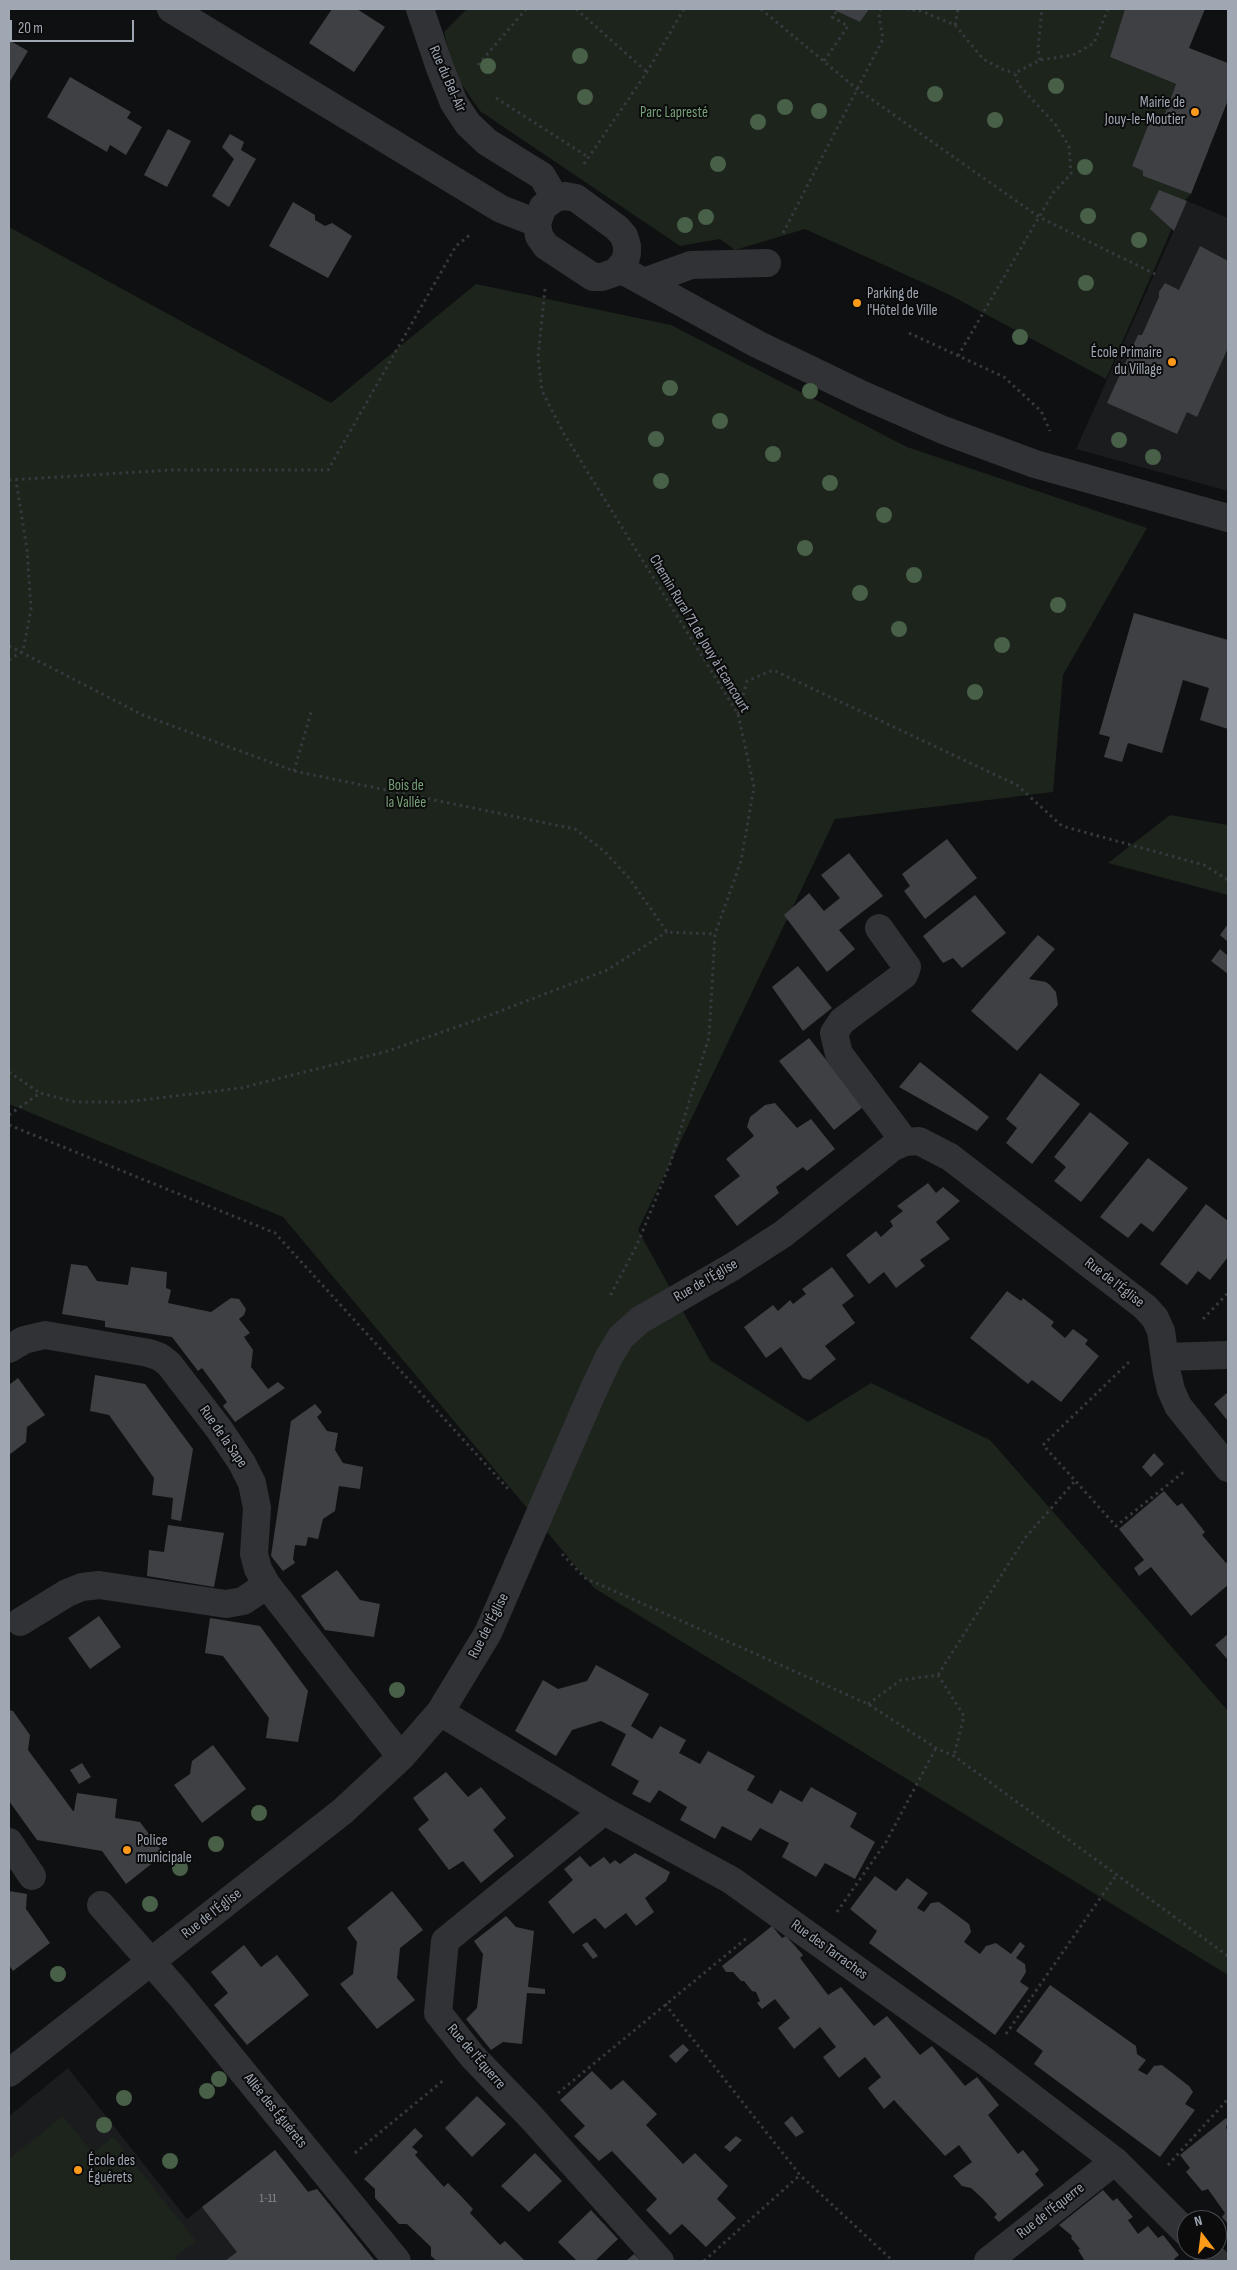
<!DOCTYPE html>
<html>
<head>
<meta charset="utf-8">
<style>
  body { margin:0 }
  #map { position:relative; width:1237px; height:2270px; overflow:hidden; background:#0f1011; font-family:"Sofia Sans Condensed",sans-serif }
  canvas { display:block }
  .frame { position:absolute; inset:0; border:10px solid #9fa7b3; pointer-events:none }
  .north { position:absolute; left:1177px; top:2210px; width:50px; height:50px; box-sizing:border-box; background:#0b0b0c; border:1px solid #46494f; border-radius:50%; rotate:345deg; font-size:14px; font-weight:700; line-height:20px; text-align:center; color:#9fa7b3 }
  .north::after { content:''; display:block; margin:auto; width:18px; height:22px; background:#fe9a1a; clip-path:polygon(50% 0,100% 100%,50% 72%,0 100%) }
  .scale { position:absolute; left:10px; top:20px; width:124px; height:22px; box-sizing:border-box; border:2px solid #9fa7b3; border-top:0; padding-left:6px; font-size:15px; line-height:18px; white-space:nowrap; color:#9fa7b3; -webkit-text-stroke:4px #0b0b0c; paint-order:stroke }
</style>
</head>
<body>
<div id="map">
<canvas width="1237" height="2270"></canvas>
<div class="frame"></div>
<div class="north">N</div>
<div class="scale">20 m</div>
</div>
<script>
const ctx = document.querySelector('canvas').getContext('2d');
ctx.lineJoin = 'round';
function fillPath(path, color) { ctx.fillStyle = color; ctx.fill(path, 'evenodd'); }
const poly = rows => new Path2D(rows.map(r => 'M' + r).join(''));
function stroke(path, color, width, dash) { ctx.strokeStyle = color; ctx.lineWidth = width; ctx.lineCap = dash ? 'butt' : 'round'; ctx.setLineDash(dash || []); ctx.stroke(path); }
function label(font, color, halo, rows, align = 'center') {
  ctx.font = font + ' "Sofia Sans Condensed",sans-serif'; ctx.lineWidth = 4; ctx.setLineDash([]); ctx.textBaseline = 'middle'; ctx.strokeStyle = halo; ctx.fillStyle = color; for (const [text, x, y, turn = 0] of rows) {
    ctx.save(); ctx.translate(x, y); ctx.rotate((+turn || 0) * Math.PI / 180); ctx.textAlign = isNaN(turn) ? turn : align; if (halo) ctx.strokeText(text, 0, 0); ctx.fillText(text, 0, 0); ctx.restore();
  }
}
const built = poly([
  [1187,201,1228,218,1228,491,1076,449],
  [68,2068,187,2219,275,2150,308,2191,317,2189,375,2261,9,2261,9,2116]
]);
const green = poly([
  [467,9,832,9,860,22,868,9,1125,9,1110,57,1176,84,1160,127,1149,123,1132,166,1143,171,1144,176,1191,194,1184,201,1106,379,950,295,805,229,735,250,720,239,680,246,480,111,455,75,444,32],
  [9,227,331,403,476,284,671,325,907,447,1147,528,1063,675,1053,792,835,819,638,1230,710,1360,808,1422,871,1383,990,1440,1228,1711,1228,1975,594,1588,283,1217,9,1104],
  [1170,815,1228,825,1228,895,1108,863],
  [63,2116,93,2153,113,2137,196,2241,175,2257,178,2261,9,2261,9,2159]
]);
const building = poly([
  [332,9,357,9,385,27,354,72,309,43],
  [832,9,869,9,860,22],
  [1125,9,1205,9,1189,48,1228,63,1228,100,1191,194,1143,176,1143,171,1132,166,1149,123,1160,127,1176,84,1110,57],
  [9,40,28,51,9,83],
  [70,77,131,112,127,118,142,127,126,155,110,145,107,152,47,117],
  [168,129,191,141,167,187,144,175],
  [230,134,244,142,241,150,256,159,229,207,212,196,234,159,222,147],
  [1159,190,1187,201,1174,231,1150,209],
  [293,202,315,215,315,220,325,226,332,223,352,236,328,278,269,246],
  [1200,246,1228,261,1228,348,1197,417,1187,412,1177,434,1107,403,1138,335,1142,335,1159,297,1159,292,1165,283,1179,290],
  [1134,613,1228,640,1228,729,1200,720,1209,688,1183,680,1162,753,1128,743,1122,762,1104,757,1110,737,1099,734],
  [947,839,977,878,925,919,904,891,910,886,902,874],
  [849,853,883,896,839,930,855,949,827,972,784,915,809,893,824,911,840,898,821,875],
  [975,895,1006,933,962,968,953,958,943,963,923,936],
  [1228,924,1228,942,1220,935],
  [1038,935,1055,949,1029,979,1046,982,1050,985,1056,992,1058,1005,1017,1051,971,1011],
  [1220,949,1228,956,1228,974,1211,961],
  [798,966,832,1008,803,1031,772,987],
  [809,1038,863,1107,834,1130,779,1061],
  [920,1062,989,1117,977,1131,899,1087],
  [1040,1073,1080,1104,1032,1164,1006,1143,1017,1128,1006,1119],
  [775,1103,797,1128,811,1119,835,1149,807,1171,803,1167,776,1187,779,1193,737,1226,714,1196,740,1176,726,1159,754,1136,747,1127,750,1117,765,1105],
  [1090,1112,1129,1143,1081,1202,1054,1181,1066,1167,1054,1157],
  [1148,1158,1188,1188,1153,1232,1141,1223,1128,1238,1100,1217],
  [928,1183,936,1193,943,1187,960,1201,936,1222,950,1239,920,1260,925,1266,896,1288,884,1272,869,1284,846,1255,876,1231,881,1237,893,1226,890,1221,903,1211,897,1206],
  [1206,1204,1228,1221,1228,1257,1210,1280,1198,1271,1187,1285,1160,1264],
  [71,1264,87,1266,97,1281,128,1285,131,1267,167,1272,166,1288,171,1290,168,1303,211,1312,231,1298,239,1299,246,1309,244,1315,239,1319,250,1333,244,1337,253,1350,251,1367,268,1389,278,1382,285,1388,235,1422,223,1406,227,1402,202,1368,198,1371,172,1337,105,1327,105,1321,62,1314],
  [832,1267,854,1296,842,1305,855,1323,825,1346,836,1359,810,1380,803,1378,781,1347,766,1358,744,1327,773,1305,778,1311,790,1300,793,1304,806,1294,802,1289],
  [1007,1291,1021,1301,1023,1298,1054,1322,1051,1326,1065,1338,1073,1329,1088,1340,1085,1344,1099,1356,1061,1402,1032,1380,1028,1384,970,1338],
  [95,1375,145,1384,193,1449,181,1521,171,1519,173,1498,152,1495,154,1478,109,1415,90,1411],
  [18,1378,45,1415,27,1427,26,1442,9,1455,9,1385],
  [1228,1392,1228,1421,1214,1404],
  [315,1404,322,1412,317,1417,327,1431,338,1433,335,1450,343,1463,363,1467,360,1489,339,1486,335,1511,323,1519,318,1539,308,1537,306,1546,295,1545,293,1559,295,1563,283,1571,271,1556,291,1421],
  [1154,1453,1164,1464,1151,1477,1142,1467],
  [1164,1491,1177,1506,1182,1503,1205,1532,1202,1535,1226,1563,1228,1561,1228,1585,1191,1616,1151,1567,1139,1576,1134,1568,1144,1560,1119,1529],
  [168,1525,224,1533,214,1587,147,1576,149,1550,164,1552],
  [337,1570,360,1600,380,1604,374,1637,325,1630,301,1596],
  [99,1616,121,1647,90,1669,68,1638],
  [210,1618,260,1626,308,1691,298,1742,266,1738,269,1718,223,1656,205,1653],
  [1228,1634,1228,1660,1215,1645],
  [596,1665,649,1694,631,1726,652,1739,660,1726,686,1740,679,1753,700,1764,708,1751,755,1776,747,1790,772,1804,780,1790,802,1802,811,1787,857,1813,850,1827,875,1842,855,1879,825,1863,816,1877,782,1857,789,1843,760,1828,751,1841,722,1826,715,1839,680,1820,687,1807,659,1790,650,1803,632,1794,639,1781,611,1765,626,1734,601,1721,572,1730,556,1756,515,1731,543,1680,558,1689,587,1681],
  [9,1710,13,1711,30,1735,28,1750,73,1811,74,1811,77,1793,117,1799,115,1818,140,1822,164,1854,126,1884,102,1851,37,1840,9,1801],
  [213,1745,246,1789,202,1823,174,1785,190,1774,192,1761],
  [82,1763,91,1777,79,1784,70,1770],
  [446,1772,468,1797,481,1787,506,1818,493,1830,514,1856,481,1883,463,1861,449,1870,418,1829,429,1820,413,1798],
  [635,1853,670,1872,666,1881,645,1898,654,1912,636,1926,626,1913,605,1929,595,1918,573,1934,548,1902,573,1880,564,1869,580,1856,590,1867,604,1857,610,1864,615,1860,620,1864],
  [875,1876,896,1891,907,1878,928,1893,917,1908,924,1912,931,1903,939,1902,969,1924,971,1932,964,1942,980,1954,986,1946,996,1943,1011,1954,1020,1942,1025,1946,1016,1958,1025,1964,1026,1972,1020,1982,1029,1988,995,2035,869,1943,877,1931,850,1909],
  [9,1891,27,1894,26,1909,50,1943,13,1971,9,1965],
  [392,1891,423,1930,400,1948,397,1978,415,2000,377,2029,340,1984,353,1974,357,1942,347,1928],
  [506,1916,516,1927,534,1931,528,1987,545,1989,545,1994,527,1993,522,2044,503,2042,491,2050,466,2019,477,2008,483,1954,474,1941],
  [772,1926,782,1938,786,1936,803,1955,800,1958,828,1995,841,1987,874,2026,887,2016,920,2055,932,2046,965,2086,977,2077,999,2105,988,2115,1018,2154,1023,2150,1039,2170,1035,2174,1044,2185,999,2222,994,2217,997,2214,982,2198,971,2188,962,2186,953,2176,972,2162,959,2145,945,2156,894,2100,884,2109,868,2088,881,2077,865,2057,839,2078,823,2057,836,2047,820,2027,794,2049,778,2028,790,2018,775,1999,762,2009,757,2003,760,2001,756,1992,752,1991,744,1981,741,1981,733,1972,726,1972,722,1966],
  [587,1942,598,1956,593,1959,582,1945],
  [244,1945,261,1967,277,1955,309,1995,247,2045,214,2005,228,1993,211,1972],
  [1050,1985,1136,2046,1137,2054,1146,2060,1138,2070,1147,2075,1154,2066,1162,2065,1189,2086,1193,2092,1185,2104,1195,2110,1160,2157,1034,2064,1043,2051,1016,2031],
  [683,2044,689,2050,676,2063,669,2056],
  [592,2071,611,2090,623,2080,657,2114,646,2125,683,2164,695,2153,728,2186,717,2199,736,2218,706,2247,682,2224,670,2235,646,2210,657,2199,612,2151,599,2161,574,2136,585,2126,560,2100],
  [477,2096,506,2124,472,2157,445,2128],
  [792,2116,804,2132,796,2137,784,2123],
  [1226,2118,1228,2121,1226,2128,1228,2130,1228,2224,1222,2217,1225,2213,1208,2189,1202,2191,1186,2172,1190,2168,1180,2155],
  [415,2128,423,2136,412,2147,418,2152,415,2155,444,2187,448,2183,461,2196,473,2209,470,2213,500,2245,505,2241,525,2261,437,2261,431,2256,431,2247,407,2224,399,2224,375,2198,375,2189,364,2179],
  [736,2136,742,2140,730,2152,724,2147],
  [275,2150,308,2192,317,2189,375,2261,225,2261,237,2252,202,2207],
  [535,2153,562,2181,529,2212,501,2186],
  [1103,2190,1113,2201,1117,2198,1133,2217,1128,2220,1138,2234,1148,2226,1158,2238,1163,2235,1179,2255,1174,2259,1176,2261,1085,2261,1078,2250,1080,2249,1071,2238,1072,2236,1059,2225],
  [591,2210,618,2239,595,2261,577,2261,558,2242],
  [634,2254,641,2261,626,2261]
]);
const path = poly([
  [576,9,647,72],
  [761,9,857,89,1039,217,1155,274],
  [906,9,921,11,955,25,983,59,1004,70,1015,73],
  [955,25,958,9],
  [1040,60,1038,48,1042,9],
  [824,61,848,26,832,17,837,11],
  [478,65,526,9],
  [496,98,588,157],
  [584,164,647,72,684,9],
  [783,233,883,39,879,17,881,9],
  [545,289,538,357,542,391,564,434,738,714,754,787,741,861,715,934,709,1037,670,1164,637,1245,610,1296],
  [909,333,1004,377,1041,411,1050,431],
  [958,356,1053,193,1071,174,1069,146,1055,124,1018,84,1015,73,1040,60,1073,55,1094,43,1108,9],
  [9,480,171,470,328,470,456,246,472,233],
  [9,646,143,715,294,771,575,829,604,851,629,878,667,932,715,934],
  [9,660,23,651,31,609,27,550,16,480],
  [738,714,747,681,773,670,1017,785,1062,826,1204,865,1228,880],
  [294,771,311,712],
  [9,1072,40,1093],
  [9,1115,40,1093,75,1102,125,1102,241,1088,388,1051,485,1017,607,970,667,932],
  [9,1125,275,1233,510,1491],
  [1203,1319,1228,1293],
  [1129,1362,1043,1445,1116,1526,1185,1471],
  [562,1554,585,1578,868,1704,936,1748,954,1756,1228,1956],
  [938,1675,1025,1538,1075,1481],
  [868,1704,901,1680,938,1675,964,1716,954,1756],
  [837,1912,886,1842,936,1748],
  [665,2004,800,2175,893,2261],
  [1006,2034,1117,1874],
  [558,2093,748,1937],
  [355,2153,445,2079],
  [1168,2165,1228,2099],
  [704,2261,800,2175]
]);
const minor = poly([
  [171,9,501,209,537,223],
  [420,9,440,68,454,103,468,124,487,142,542,176,555,198],
  [565,196,576,198,617,228,624,236,627,246,627,253,625,261,616,272,602,277,593,277,546,246,539,236,537,223,543,207,555,198,565,196],
  [620,269,757,344,863,395,943,430,1035,464,1228,518],
  [644,282,691,265,767,263],
  [879,928,907,967,904,975,842,1021,834,1033,839,1054,905,1142],
  [9,1349,24,1340,45,1335,149,1353,160,1357,169,1364,219,1429,242,1463,252,1483,257,1508,254,1554,258,1569,267,1585,401,1757],
  [1165,1357,1228,1355],
  [20,1622,67,1593,82,1587,99,1585,226,1604,243,1601,267,1585],
  [440,1712,604,1811,731,1880,986,2062,1115,2161,1187,2233],
  [604,1811,445,1941,438,2013,473,2057,530,2116,660,2261],
  [9,1842,32,1876],
  [101,1905,180,1995,397,2261],
  [9,2073,343,1811,401,1757,440,1712,488,1633,593,1391,609,1357,621,1337,640,1320,732,1267,783,1234,893,1147,905,1142,919,1141,950,1157,1145,1307,1155,1318,1161,1331,1167,1373,1171,1390,1178,1406,1228,1468],
  [1204,2250,1216,2261],
  [988,2261,1115,2161]
]);
const trees = [
  [580,56],
  [488,66],
  [1056,86],
  [935,94],
  [585,97],
  [785,107],
  [819,111],
  [995,120],
  [758,122],
  [718,164],
  [1085,167],
  [1088,216],
  [706,217],
  [685,225],
  [1139,240],
  [1086,283],
  [1020,337],
  [670,388],
  [810,391],
  [720,421],
  [656,439],
  [1119,440],
  [773,454],
  [1153,457],
  [661,481],
  [830,483],
  [884,515],
  [805,548],
  [914,575],
  [860,593],
  [1058,605],
  [899,629],
  [1002,645],
  [975,692],
  [397,1690],
  [259,1813],
  [216,1844],
  [180,1868],
  [150,1904],
  [58,1974],
  [219,2079],
  [207,2091],
  [124,2098],
  [104,2125],
  [170,2161]
];
const markers = [
  [1195,112,5,"#fe9a1a"],
  [857,303,5,"#fe9a1a"],
  [1172,362,5,"#fe9a1a"],
  [127,1850,5,"#fe9a1a"],
  [78,2170,5,"#fe9a1a"]
];
const numberNames = [
  ["1-11",268,2199]
];
const streetNames = [
  ["Rue du Bel-Air",447,79,66],
  ["Chemin Rural 71 de Jouy à Ecancourt",699,634,59],
  ["Rue de l'Église",706,1281,-30],
  ["Rue de l'Église",1114,1283,38],
  ["Rue de la Sape",223,1437,55],
  ["Rue de l'Église",489,1626,-63],
  ["Rue de l'Église",212,1914,-38],
  ["Rue des Tarraches",829,1950,36],
  ["Rue de l'Équerre",476,2057,49],
  ["Allée des Éguérets",275,2111,51],
  ["Rue de l'Équerre",1051,2211,-38]
];
const poiNames = [
  ["Mairie de",1185,103,"right"],
  ["Jouy-le-Moutier",1185,120,"right"],
  ["Parking de",867,294],
  ["l'Hôtel de Ville",867,311],
  ["École Primaire",1162,353,"right"],
  ["du Village",1162,370,"right"],
  ["Police",137,1841],
  ["municipale",137,1858],
  ["École des",88,2161],
  ["Éguérets",88,2178]
];
const parkNames = [
  ["Parc Lapresté",674,113],
  ["Bois de",406,786],
  ["la Vallée",406,803]
];
fillPath(built, '#1b1c1e');
fillPath(green, '#1c241c');
fillPath(building, '#3e4044');
stroke(path, '#36393d', 3, [2.5, 4]);
stroke(minor, '#303236', 28);
ctx.fillStyle = '#485f48';
for (const [x, y] of trees) { ctx.beginPath(); ctx.arc(x, y, 8, 0, 2 * Math.PI); ctx.fill(); }
for (const [x, y, r, color] of markers) { const dot = new Path2D(); dot.arc(x, y, r, 0, 2 * Math.PI); ctx.fillStyle = color; ctx.fill(dot); stroke(dot, '#0b0b0c', 2); }
label('12px', '#878d97', null, numberNames);
label('15px', '#9fa7b3', '#0b0b0c', streetNames);
label('15px', '#9fa7b3', '#0b0b0c', poiNames, 'left');
label('15px', '#76a075', '#0b0b0c', parkNames);
</script>
</body>
</html>
